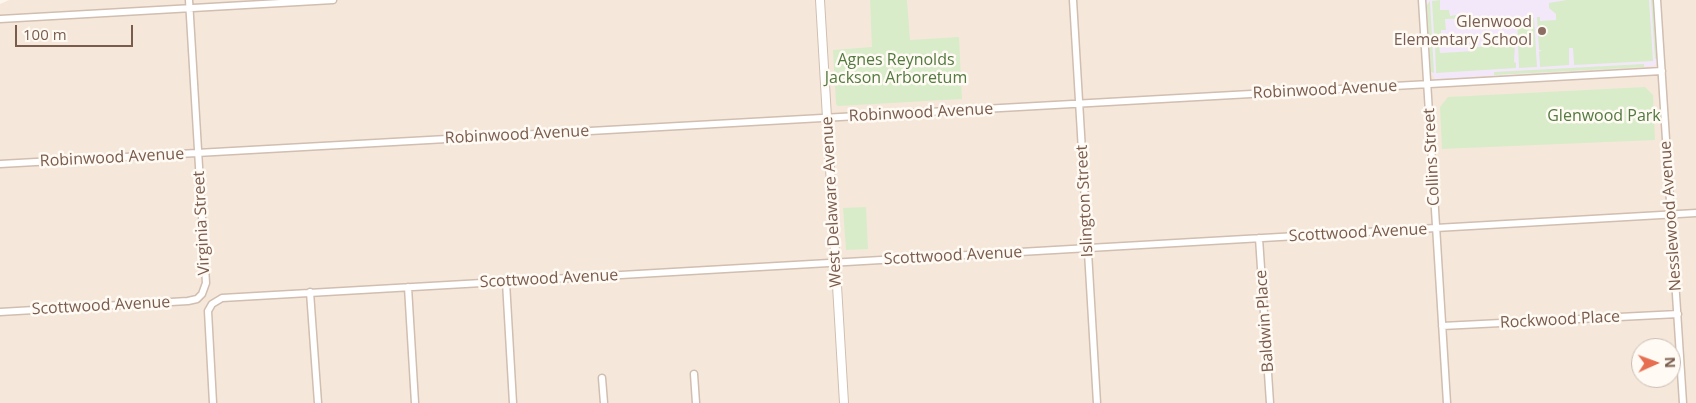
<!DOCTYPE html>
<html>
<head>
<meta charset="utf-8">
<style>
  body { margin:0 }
  #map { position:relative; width:1696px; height:403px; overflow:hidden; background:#fdf6ec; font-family:"Open Sans",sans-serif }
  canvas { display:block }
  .north { position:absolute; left:1631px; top:338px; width:50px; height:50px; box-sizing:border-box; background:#fffaf3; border:1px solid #cabbb1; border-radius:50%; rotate:88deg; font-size:14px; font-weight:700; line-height:20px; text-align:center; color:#7a5c4d }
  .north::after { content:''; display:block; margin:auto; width:18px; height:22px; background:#e76f51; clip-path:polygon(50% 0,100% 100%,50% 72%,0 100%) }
  .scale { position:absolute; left:15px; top:25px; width:118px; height:22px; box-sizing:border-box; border:2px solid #7a5c4d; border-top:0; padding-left:6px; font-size:15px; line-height:18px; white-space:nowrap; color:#7a5c4d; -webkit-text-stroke:4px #fffaf3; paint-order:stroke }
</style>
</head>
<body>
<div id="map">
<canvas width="1696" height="403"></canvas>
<div class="north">N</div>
<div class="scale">100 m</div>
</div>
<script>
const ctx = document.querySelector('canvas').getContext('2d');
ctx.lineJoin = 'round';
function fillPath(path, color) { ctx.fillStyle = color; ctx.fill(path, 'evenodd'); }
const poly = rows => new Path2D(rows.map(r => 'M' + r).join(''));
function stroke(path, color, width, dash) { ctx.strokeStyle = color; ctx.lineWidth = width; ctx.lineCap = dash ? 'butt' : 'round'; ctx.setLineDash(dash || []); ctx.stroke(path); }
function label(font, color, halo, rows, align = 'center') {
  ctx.font = font + ' "Open Sans",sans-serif'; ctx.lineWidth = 5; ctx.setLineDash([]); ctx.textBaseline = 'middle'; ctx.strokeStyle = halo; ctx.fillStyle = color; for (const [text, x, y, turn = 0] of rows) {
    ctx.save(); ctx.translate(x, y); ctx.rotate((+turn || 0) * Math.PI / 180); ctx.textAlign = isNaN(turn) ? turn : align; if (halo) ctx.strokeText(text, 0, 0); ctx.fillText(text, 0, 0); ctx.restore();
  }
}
const residential = poly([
  [9,0,1696,0,1696,403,0,403,0,4],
  [1641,348,1671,348,1671,378,1641,378]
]);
const education = poly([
  [1426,0,1654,0,1658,63,1654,66,1435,79,1431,72]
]);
const green = poly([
  [870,0,907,0,910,40,959,37,962,99,838,106,836,104,833,50,872,47],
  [1440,0,1440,10,1449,10,1450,16,1470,13,1470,18,1445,19,1446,30,1441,30,1441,34,1434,35,1432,1],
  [1567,0,1649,0,1653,61,1574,65,1573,48,1569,48,1569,65,1540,67,1539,52,1542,50,1539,50,1537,17,1540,17,1540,21,1556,20,1556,14,1549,8,1549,3],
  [1651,0,1654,0,1657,58,1655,59],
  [1430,1,1434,73,1431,72,1427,5],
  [1517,18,1534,18,1537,67,1519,68],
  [1435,45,1439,45,1440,53,1475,51,1475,47,1515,45,1514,62,1516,63,1516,68,1436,73],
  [1644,64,1644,67,1494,75,1494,72],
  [1645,87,1653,95,1655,140,1442,149,1440,107,1448,97],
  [866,207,868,249,846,250,843,208]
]);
const minor = poly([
  [1073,0,1097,403],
  [1422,0,1447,403],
  [1657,0,1683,403],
  [0,19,333,0],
  [0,164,1662,71],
  [1259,238,1270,403],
  [506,282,513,403],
  [408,287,415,403],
  [310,292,318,403],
  [0,312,188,301,197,299,202,294,206,283,189,0],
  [1442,326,1678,314],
  [694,374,696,403],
  [602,378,604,403],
  [213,403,208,311,212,304,222,298,1696,213]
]);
const tertiary = poly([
  [820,0,844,403]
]);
const markers = [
  [1542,31,5,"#8d6e63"]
];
const educationNames = [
  ["Glenwood",1532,22],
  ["Elementary School",1532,40]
];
const parkNames = [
  ["Agnes Reynolds",896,60],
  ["Jackson Arboretum",896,78],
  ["Glenwood Park",1604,116]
];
const streetNames = [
  ["Robinwood Avenue",1325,90,-3],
  ["Robinwood Avenue",921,113,-3],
  ["Robinwood Avenue",517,135,-3],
  ["Collins Street",1432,157,-93],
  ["Robinwood Avenue",112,158,-3],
  ["Islington Street",1085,201,-93],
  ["West Delaware Avenue",832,202,-93],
  ["Nesslewood Avenue",1671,216,-94],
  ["Virginia Street",202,223,-93],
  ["Scottwood Avenue",1358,233,-3],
  ["Scottwood Avenue",953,256,-3],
  ["Scottwood Avenue",549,279,-3],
  ["Scottwood Avenue",101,306,-3],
  ["Rockwood Place",1560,320,-3],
  ["Baldwin Place",1265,321,-94]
];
fillPath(residential, '#f5e8da');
fillPath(education, '#f3e8fa');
fillPath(green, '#d8ecc9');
stroke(minor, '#d1beb0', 9);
stroke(tertiary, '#d1beb0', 10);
stroke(minor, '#fff', 6);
stroke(tertiary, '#fff', 8);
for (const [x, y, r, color] of markers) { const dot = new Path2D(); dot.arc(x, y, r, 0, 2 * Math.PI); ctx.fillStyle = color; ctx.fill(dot); stroke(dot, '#fffaf3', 2); }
label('16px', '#785e54', '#fffaf3', educationNames, 'right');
label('16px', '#537a41', '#fffaf3', parkNames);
label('16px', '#7a5c4d', '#fffaf3', streetNames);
</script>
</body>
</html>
